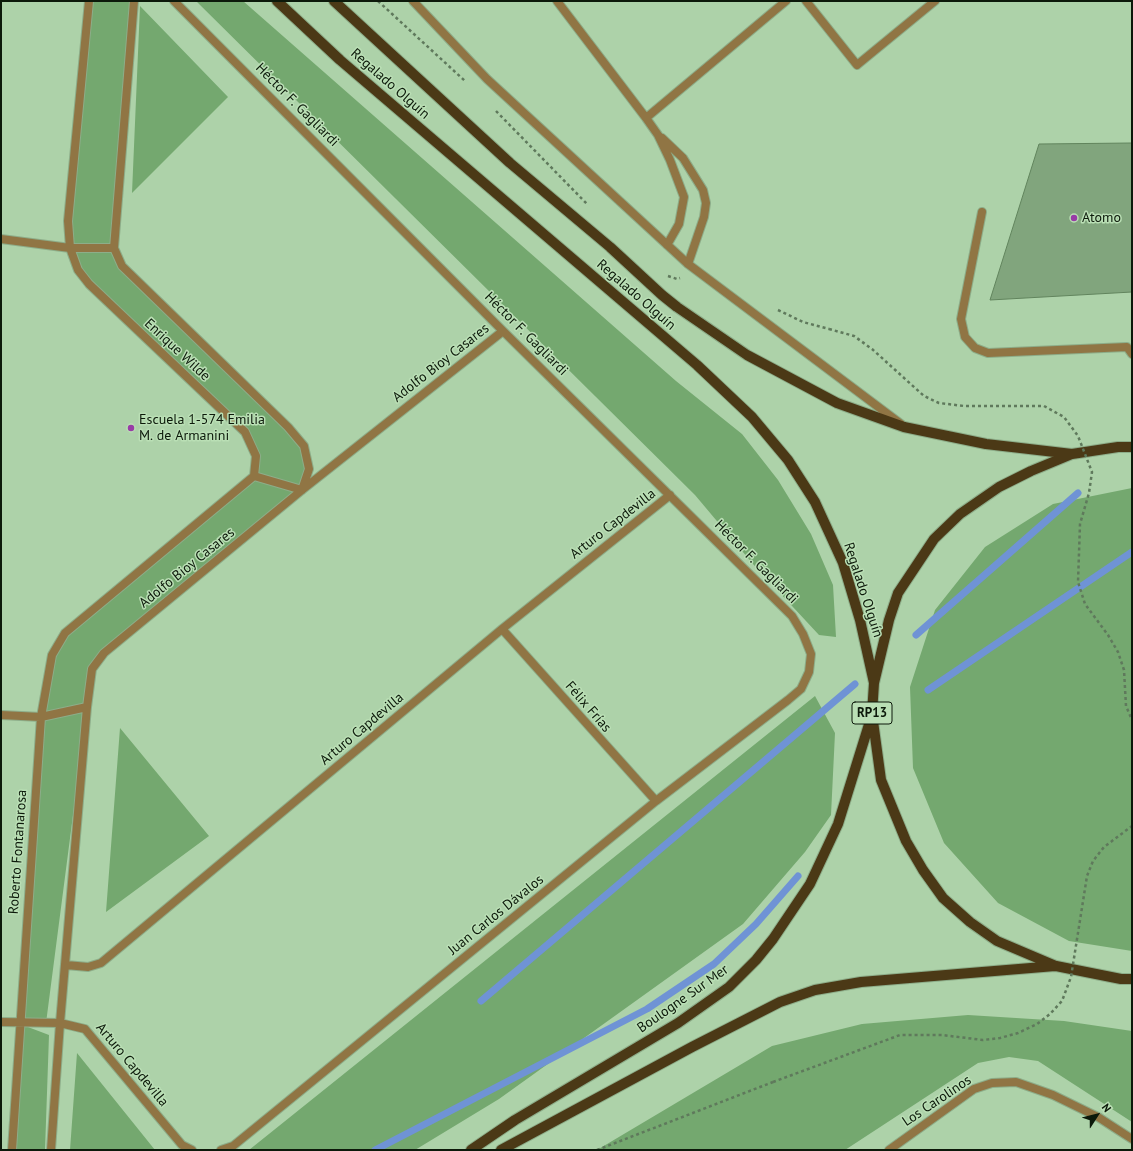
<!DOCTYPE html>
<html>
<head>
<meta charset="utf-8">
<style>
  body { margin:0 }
  #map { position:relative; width:1133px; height:1151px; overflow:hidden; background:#add2a9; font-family:"PT Sans",sans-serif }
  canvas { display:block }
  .frame { position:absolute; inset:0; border:2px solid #0c190a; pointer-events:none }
  .north { position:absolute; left:1077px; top:1095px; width:40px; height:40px; -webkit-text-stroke:3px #badfb5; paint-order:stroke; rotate:54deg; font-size:11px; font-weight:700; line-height:16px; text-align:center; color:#0c190a }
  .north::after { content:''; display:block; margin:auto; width:14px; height:18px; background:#0c190a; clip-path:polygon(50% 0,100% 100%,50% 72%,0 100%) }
</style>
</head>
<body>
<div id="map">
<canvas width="1133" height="1151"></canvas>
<div class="frame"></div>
<div class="north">N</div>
</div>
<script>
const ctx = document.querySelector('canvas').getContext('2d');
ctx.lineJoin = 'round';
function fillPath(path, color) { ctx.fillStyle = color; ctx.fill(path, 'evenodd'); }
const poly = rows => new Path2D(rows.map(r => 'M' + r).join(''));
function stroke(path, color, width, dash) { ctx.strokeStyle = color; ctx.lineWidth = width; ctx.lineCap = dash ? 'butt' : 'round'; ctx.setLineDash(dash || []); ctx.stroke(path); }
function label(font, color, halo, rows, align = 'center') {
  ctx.font = font + ' "PT Sans",sans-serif'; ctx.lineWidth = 3; ctx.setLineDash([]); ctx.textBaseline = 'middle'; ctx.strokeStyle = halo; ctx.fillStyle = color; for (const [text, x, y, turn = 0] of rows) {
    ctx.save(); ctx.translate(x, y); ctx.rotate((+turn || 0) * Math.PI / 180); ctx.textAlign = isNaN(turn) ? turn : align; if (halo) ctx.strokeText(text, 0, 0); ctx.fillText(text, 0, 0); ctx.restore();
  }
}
const green = poly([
  [89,1,134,1,114,248,122,266,304,446,309,469,302,490,104,652,92,669,46,1023,20,1024,49,1035,45,1150,12,1150,41,717,52,655,65,633,254,477,256,456,245,432,78,270,68,221],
  [196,1,243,1,676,381,742,434,778,480,811,534,833,585,836,637,819,635,753,564,695,495],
  [140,6,228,97,132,193],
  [1132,488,1132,951,1069,941,998,903,944,843,913,768,910,687,935,610,985,547,1053,504],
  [815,696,835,733,831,815,805,852,743,924,499,1099,415,1150,249,1150],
  [120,728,209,836,106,912],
  [968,1015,1064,1021,1132,1031,1132,1122,1038,1061,1009,1057,978,1063,845,1150,597,1150,772,1046,862,1024],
  [77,1053,155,1150,70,1150]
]);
const stream = poly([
  [916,635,1078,493],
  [928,690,1132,552],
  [481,1001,855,684],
  [375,1150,647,1009,714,964,756,924,798,876]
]);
const building = poly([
  [1132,143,1132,292,990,300,1039,144,1132,143]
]);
const path = poly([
  [378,1,465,81],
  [496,111,588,205],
  [668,276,677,279,680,278],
  [778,310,803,322,829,329],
  [597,1150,773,1082]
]);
const lane = poly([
  [982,212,961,319,965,337,975,348,988,353,1127,347,1132,354]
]);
const street = poly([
  [134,1,114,248,122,266,288,427,304,446,309,469,302,490],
  [174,1,503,331,792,616,803,634,811,654,809,672,801,689,788,700,656,801,233,1146,221,1150],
  [413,1,487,79,688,264,901,424],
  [557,1,646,118,658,135,670,160,684,197,679,224,667,245],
  [806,1,857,65,935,1],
  [646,118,786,1],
  [662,138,683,158,703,190,706,203,704,217,688,264],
  [1,239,70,248,114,248],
  [254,476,302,490],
  [502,629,656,801],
  [1,715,41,717,87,707],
  [66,965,88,967,101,963,502,629,670,495],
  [1,1022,60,1023,85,1029,182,1145,192,1150],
  [12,1150,41,717,52,655,65,633,254,476,256,456,245,432,89,284,78,270,70,248,68,221,89,1],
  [51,1150,60,1023,87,707,92,669,104,653,302,490,503,331],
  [889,1150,974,1089,992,1083,1016,1082,1053,1095,1098,1117,1132,1139]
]);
const primary = poly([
  [277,1,340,60,697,365,752,417,788,460,815,502,843,563,860,620,874,683],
  [334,1,510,163,610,247,662,295,677,307,747,355,837,403,904,427,986,444,1072,454],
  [1132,447,1118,447,1072,454,1031,471,999,487,960,514,934,539,898,593,889,620,874,683,872,714,881,780,906,841,923,870,943,898,970,922,997,941,1056,966,1121,979,1132,979],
  [471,1150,515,1120,678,1023,729,987,756,960,773,939,810,884,838,824,871,718],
  [501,1150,692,1047,780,1002,815,990,861,982,1055,966]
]);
const pathBridge = poly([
  [829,329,854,336,872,349,924,396,939,403,964,406,1044,406,1064,417,1078,436,1092,472,1089,493,1080,524,1078,582,1085,604,1108,635,1118,652,1124,670,1126,706,1132,720],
  [773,1082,900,1035,942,1035,983,1040,1000,1038,1018,1033,1037,1024,1050,1014,1062,1001,1071,977,1087,876,1093,861,1104,847,1132,826]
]);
const markers = [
  [1074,218,4,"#983ca6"],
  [131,428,4,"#983ca6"]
];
const shields = [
  [872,713,40]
];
const shieldNames = [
  ["RP13",872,713]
];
const streetNames = [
  ["Regalado Olguín",390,84,41],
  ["Héctor F. Gagliardi",297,105,45],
  ["Regalado Olguín",636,295,41],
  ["Héctor F. Gagliardi",526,334,45],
  ["Enrique Wilde",177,350,43],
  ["Adolfo Bioy Casares",441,363,-38],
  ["Arturo Capdevilla",613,524,-38],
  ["Héctor F. Gagliardi",756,562,45],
  ["Adolfo Bioy Casares",187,568,-39],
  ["Regalado Olguín",863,590,72],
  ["Félix Frías",588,707,49],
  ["Arturo Capdevilla",362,729,-40],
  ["Roberto Fontanarosa",18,852,-86],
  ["Juan Carlos Dávalos",496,915,-39],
  ["Boulogne Sur Mer",683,999,-35],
  ["Arturo Capdevilla",132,1065,50],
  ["Los Carolinos",937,1101,-34]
];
const poiNames = [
  ["Atomo",1082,218],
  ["Escuela 1-574 Emilia",139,420],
  ["M. de Armanini",139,436]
];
fillPath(green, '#74a86f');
stroke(stream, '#6f93d5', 7);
fillPath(building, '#81a57d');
stroke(building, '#61845d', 1);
stroke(lane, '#8dad89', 10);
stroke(street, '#8dad89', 10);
stroke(primary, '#8dad89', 12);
stroke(path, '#5f795c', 2.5, [3, 3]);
stroke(lane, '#907544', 8);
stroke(street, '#907544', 8);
stroke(primary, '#4b3916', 10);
stroke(pathBridge, '#5f795c', 2.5, [3, 3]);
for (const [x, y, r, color] of markers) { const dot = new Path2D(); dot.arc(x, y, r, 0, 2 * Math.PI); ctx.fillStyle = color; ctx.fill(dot); stroke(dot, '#badfb5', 1.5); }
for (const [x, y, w] of shields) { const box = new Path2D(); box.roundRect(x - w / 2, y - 11, w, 22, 3); ctx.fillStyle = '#badfb5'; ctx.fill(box); stroke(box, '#0c190a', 1); }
label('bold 13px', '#0c190a', null, shieldNames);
label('14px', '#0c190a', '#badfb5', streetNames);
label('14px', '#0c190a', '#badfb5', poiNames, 'left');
</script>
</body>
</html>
